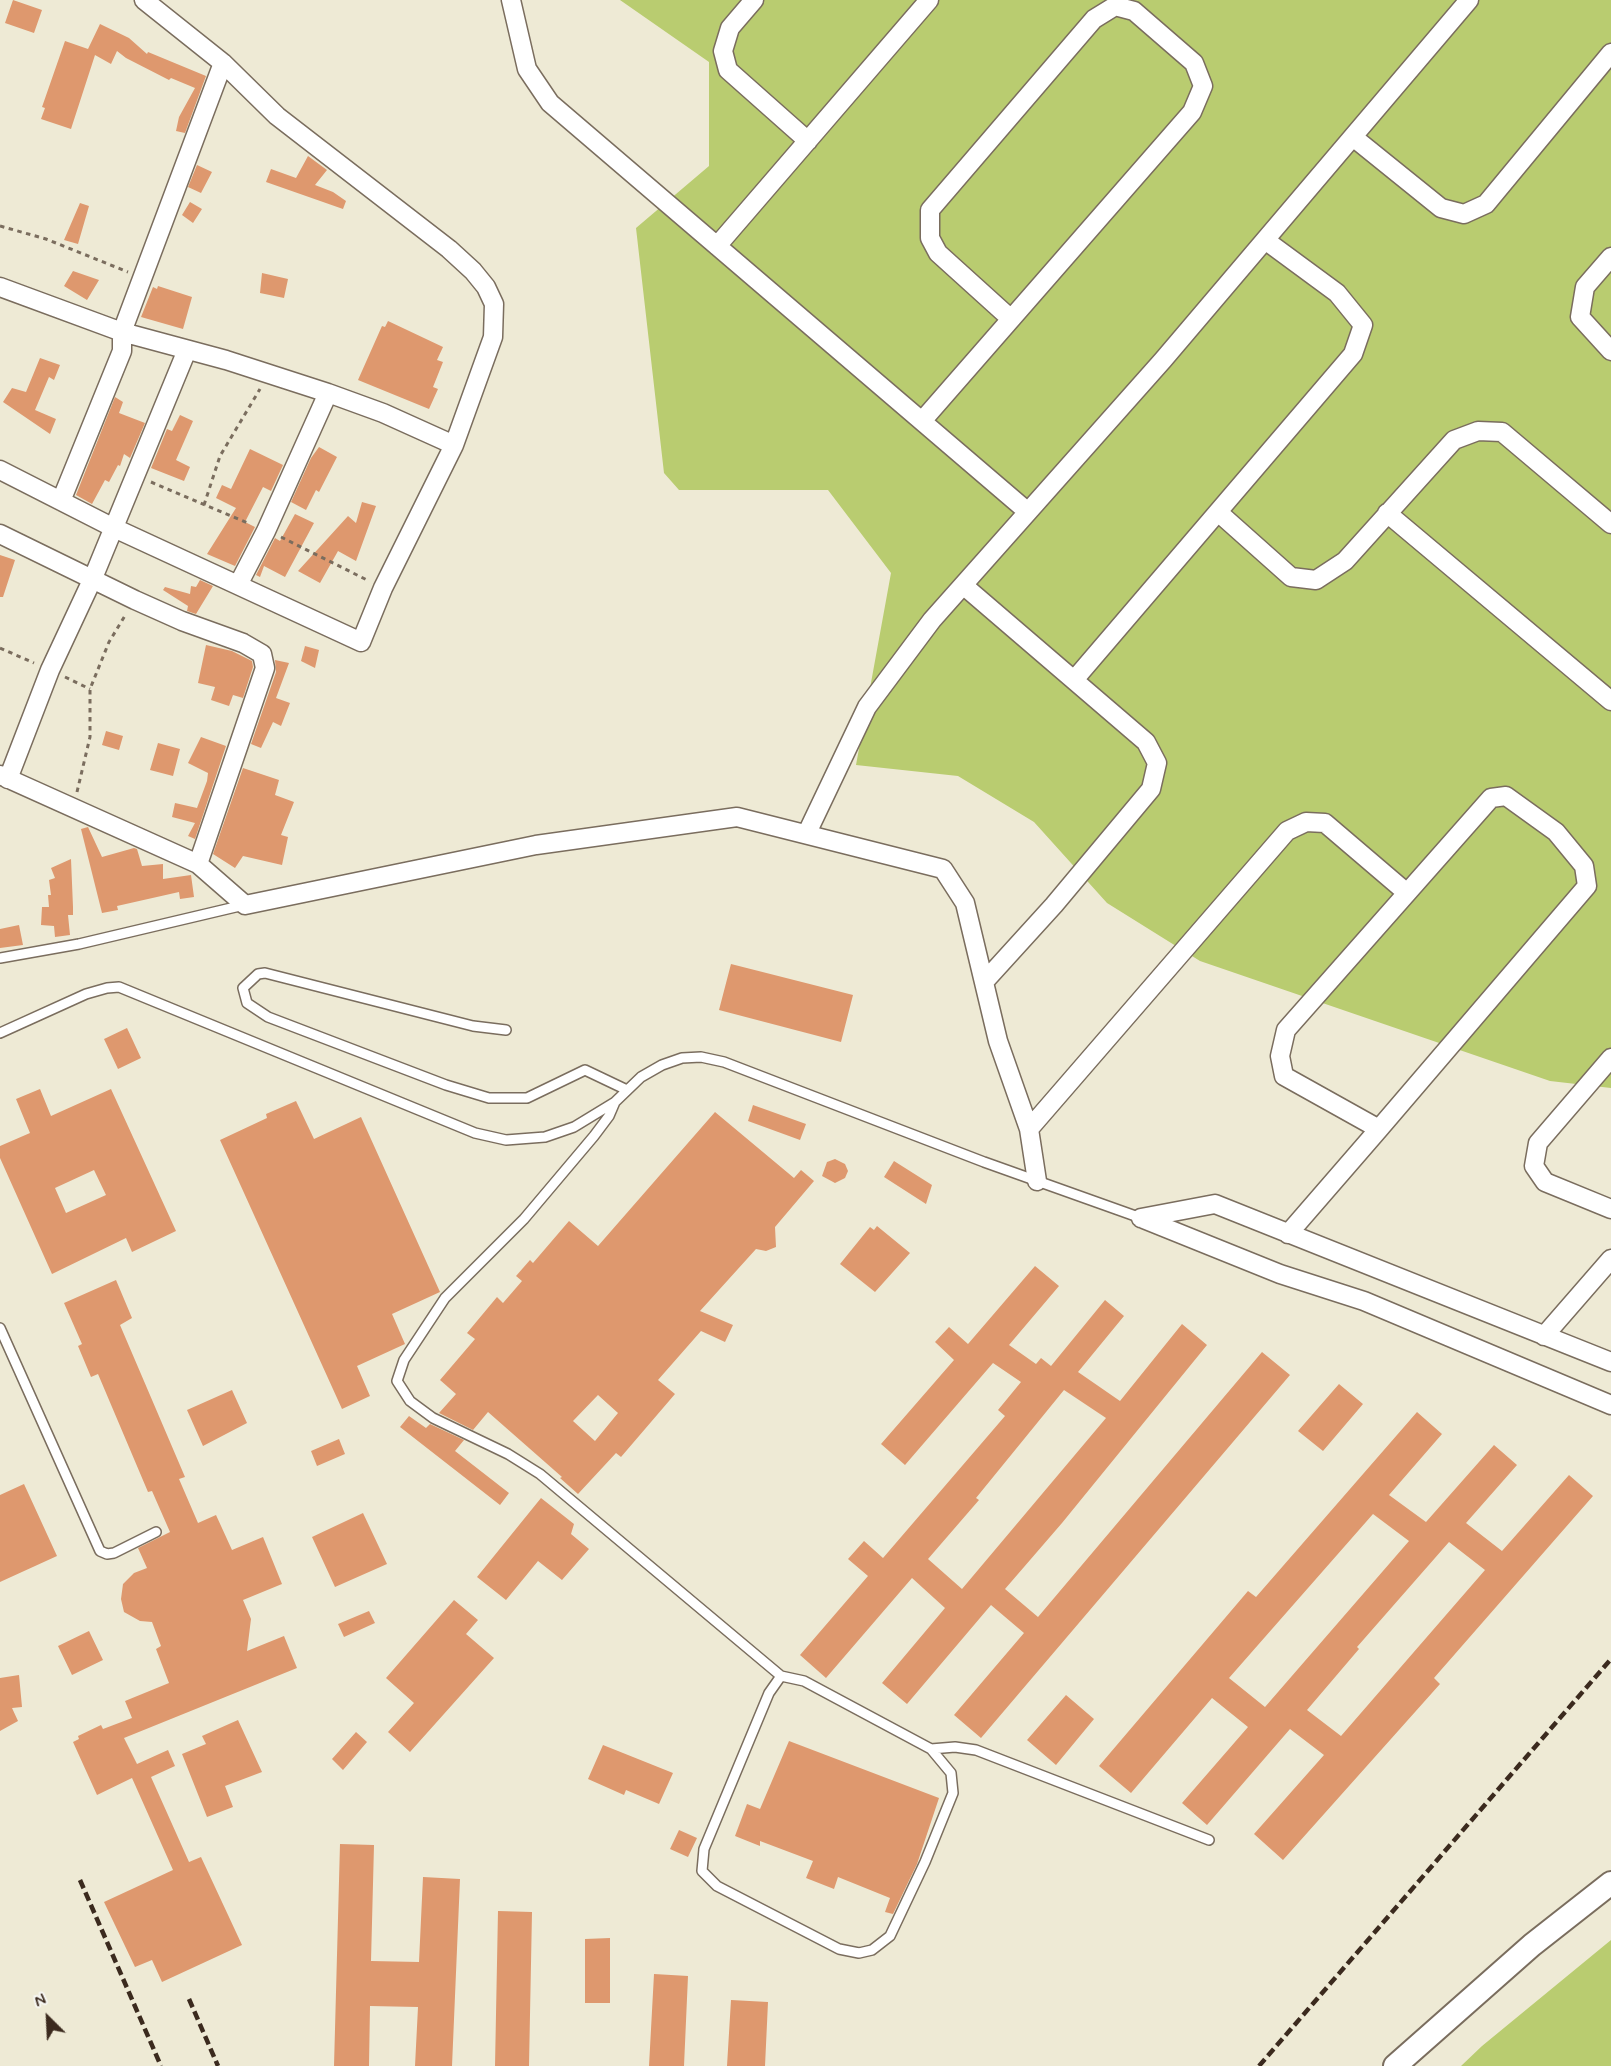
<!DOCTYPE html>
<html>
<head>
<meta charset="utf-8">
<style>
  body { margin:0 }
  #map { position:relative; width:1611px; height:2066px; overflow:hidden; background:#eeead5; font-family:Mynerve,sans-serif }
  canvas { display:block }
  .north { position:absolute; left:18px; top:1988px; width:60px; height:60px; -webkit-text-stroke:4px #f6f6f2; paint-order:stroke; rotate:336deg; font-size:16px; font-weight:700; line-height:24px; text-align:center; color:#3b2a1e }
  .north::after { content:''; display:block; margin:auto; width:21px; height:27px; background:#3b2a1e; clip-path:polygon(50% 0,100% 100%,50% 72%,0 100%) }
</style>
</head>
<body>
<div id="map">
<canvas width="1611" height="2066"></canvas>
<div class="north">N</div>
</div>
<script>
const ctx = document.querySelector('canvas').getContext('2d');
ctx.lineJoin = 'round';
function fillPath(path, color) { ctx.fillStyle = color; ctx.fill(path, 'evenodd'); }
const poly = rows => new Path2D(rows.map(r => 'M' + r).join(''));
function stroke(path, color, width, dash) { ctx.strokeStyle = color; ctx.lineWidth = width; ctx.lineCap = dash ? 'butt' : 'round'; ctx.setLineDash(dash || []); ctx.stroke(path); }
const green = poly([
  [620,0,1611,0,1611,1088,1550,1081,1200,961,1107,903,1034,822,958,776,856,765,891,573,828,490,679,490,664,473,636,228,709,166,709,62],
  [1611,1940,1611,2066,1461,2066,1482,2046]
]);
const building = poly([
  [13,0,42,10,34,33,5,23],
  [100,24,129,38,147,54,148,52,206,76,185,133,176,131,179,117,195,88,171,78,169,80,126,58,117,51,111,64,95,55,71,129,41,119,45,108,42,107,65,41,88,49],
  [308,156,327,170,315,185,333,192,346,201,343,209,266,182,271,169,296,178],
  [197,165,212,172,201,193,188,187],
  [190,202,202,209,193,223,182,215],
  [80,203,89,206,78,244,64,240],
  [73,271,99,280,87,300,64,286],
  [262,273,288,279,284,298,260,293],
  [158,286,192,297,183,329,141,317,153,287,157,289],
  [388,321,443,347,437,360,443,362,433,387,438,389,429,409,358,380,382,326,385,327],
  [40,358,60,365,54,380,49,377,35,410,56,419,50,434,3,402,12,388,26,392],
  [115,397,123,402,119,413,145,423,130,458,124,454,120,466,118,465,109,482,105,480,92,504,76,495],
  [180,415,193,421,176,460,190,467,184,481,151,468,167,429,172,431],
  [319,447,337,457,319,492,316,490,306,510,291,502,311,458],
  [250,449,283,465,271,491,263,487,245,522,255,527,235,566,207,554,236,508,216,498,222,485,231,489],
  [362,502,376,506,356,561,338,551,320,583,298,571,348,516,356,523],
  [295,514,314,523,285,577,264,566,260,577,256,575,275,538,280,541],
  [0,555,15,560,3,597,0,597],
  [200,580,213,586,196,614,187,611,188,606,163,590,165,587,190,594,191,586,196,587],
  [206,645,232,651,252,661,253,667,243,698,233,695,229,706,211,700,215,687,198,683],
  [305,646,319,650,315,668,301,661],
  [275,660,289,663,276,698,290,703,281,726,273,722,261,748,251,744,276,672],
  [106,731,123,736,119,750,102,745],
  [201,737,226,746,195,839,188,836,195,823,172,817,175,803,197,808,207,781,208,773,188,763],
  [158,743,180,749,173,776,150,770],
  [243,768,279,780,275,795,294,802,281,835,288,837,282,865,243,856,235,868,213,854],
  [88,827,102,857,134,848,137,849,142,866,163,864,163,879,191,875,194,897,180,899,179,892,117,906,118,910,102,913,81,829],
  [71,859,73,907,73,915,68,915,70,935,55,937,54,926,41,925,42,907,49,907,48,895,51,895,49,880,55,878,51,868],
  [19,925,23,945,0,948,0,929],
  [731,964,853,995,841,1042,719,1010],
  [127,1028,141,1058,118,1069,104,1039],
  [40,1089,51,1116,111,1089,176,1231,132,1252,126,1238,52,1274,0,1158,0,1146,30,1133,16,1099],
  [94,1170,106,1195,66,1213,55,1188],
  [296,1101,314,1139,361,1117,440,1292,392,1314,405,1344,357,1366,370,1396,342,1409,220,1140,267,1118,266,1114],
  [753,1105,806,1124,800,1140,748,1121],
  [715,1112,794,1178,801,1170,814,1181,775,1227,776,1247,766,1251,756,1249,700,1311,733,1325,725,1342,701,1331,658,1380,675,1394,621,1457,616,1453,578,1494,560,1478,562,1477,488,1412,473,1430,439,1413,456,1394,440,1380,475,1339,467,1333,497,1297,503,1303,522,1281,516,1276,530,1260,533,1263,569,1221,598,1246],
  [598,1395,618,1413,595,1441,573,1421],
  [835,1159,845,1164,848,1171,845,1178,835,1183,822,1176,827,1162],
  [894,1161,932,1185,926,1204,884,1177],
  [877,1226,910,1253,875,1292,840,1264,870,1227,874,1230],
  [1035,1266,1059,1286,1009,1345,1036,1364,1041,1358,1051,1366,1105,1300,1124,1316,1078,1372,1120,1401,1182,1324,1207,1345,1062,1523,1005,1589,1038,1617,1262,1352,1290,1375,981,1738,954,1715,1024,1633,991,1605,907,1704,882,1683,945,1608,912,1578,826,1678,800,1655,868,1576,848,1559,864,1541,883,1558,1005,1416,998,1410,1021,1382,993,1363,905,1465,881,1444,954,1360,935,1342,949,1327,968,1344],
  [1064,1390,1106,1418,962,1589,928,1559,979,1500,976,1498],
  [116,1280,132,1318,120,1325,185,1477,179,1479,198,1523,216,1515,232,1550,263,1537,282,1584,243,1600,251,1619,247,1651,284,1636,297,1668,124,1738,137,1764,168,1750,175,1766,151,1777,189,1862,201,1857,242,1945,162,1982,152,1960,135,1967,104,1902,173,1870,132,1778,97,1795,73,1742,79,1739,78,1736,101,1725,103,1729,132,1718,125,1701,169,1683,156,1649,161,1646,152,1622,140,1621,124,1612,121,1599,123,1584,134,1573,147,1568,138,1548,170,1532,152,1491,148,1492,98,1374,91,1377,78,1346,82,1344,64,1303],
  [1339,1384,1363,1404,1323,1451,1298,1431],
  [232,1390,247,1423,203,1446,187,1410],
  [1417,1412,1442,1434,1389,1495,1426,1522,1494,1445,1517,1465,1466,1523,1502,1551,1569,1475,1593,1496,1434,1678,1440,1684,1283,1860,1254,1834,1324,1755,1290,1729,1207,1825,1182,1803,1248,1727,1212,1698,1131,1793,1099,1766,1248,1591,1256,1597],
  [1373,1514,1409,1541,1265,1707,1229,1678],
  [1449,1542,1485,1570,1341,1736,1307,1710,1359,1649,1357,1647],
  [409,1416,426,1428,430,1424,464,1440,455,1451,509,1493,500,1505,400,1427],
  [339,1439,345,1454,317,1466,311,1451],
  [24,1484,57,1556,0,1582,0,1495],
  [541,1498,574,1524,571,1534,589,1549,562,1580,538,1561,506,1600,477,1577],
  [363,1513,387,1564,335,1587,312,1537],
  [454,1600,478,1620,466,1634,494,1658,410,1752,388,1732,414,1703,386,1678],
  [369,1611,375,1623,344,1637,338,1624],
  [89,1631,103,1660,72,1675,58,1646],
  [19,1675,22,1707,12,1708,18,1721,0,1731,0,1678],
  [1066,1695,1094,1719,1056,1765,1027,1740],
  [238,1720,262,1772,225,1786,233,1807,207,1817,182,1754,206,1744,202,1736],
  [356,1732,367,1742,343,1770,332,1759],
  [789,1741,939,1798,917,1864,893,1914,885,1912,890,1898,838,1877,834,1889,806,1878,813,1861,760,1841,760,1846,735,1836,747,1804,760,1809],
  [603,1745,673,1773,659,1804,626,1790,624,1795,588,1779],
  [679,1830,697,1838,688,1857,670,1849],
  [340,1844,374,1845,371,1961,419,1962,423,1877,460,1879,452,2066,415,2066,418,2007,370,2006,369,2066,334,2066],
  [498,1911,532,1912,529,2066,495,2066],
  [610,1938,610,2003,585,2003,585,1939],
  [654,1974,688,1976,684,2066,649,2066],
  [731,2000,768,2002,765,2066,727,2066]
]);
const path = poly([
  [0,226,46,239,128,272],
  [151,482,250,524],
  [204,505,220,456,260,389],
  [281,537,367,580],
  [0,648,34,663],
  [65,677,90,689],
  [77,792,90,737,90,689,109,642,126,614]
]);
const service = poly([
  [0,958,79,944,244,905],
  [506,1030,473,1026,265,973,258,974,243,988,247,1003,268,1017,446,1085,489,1098,527,1098,585,1070,627,1090],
  [0,1033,86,994,107,988,119,987,475,1133,506,1140,545,1137,574,1127,615,1102,641,1077,662,1065,682,1058,701,1057,724,1062,984,1162,1141,1218],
  [615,1102,609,1116,594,1136,524,1219,445,1298,404,1360,397,1381,410,1401,433,1418,508,1454,540,1474,781,1676,804,1681,931,1749,951,1773,953,1793,925,1862,890,1936,872,1950,859,1953,839,1949,717,1886,702,1871,704,1849,769,1693,781,1676],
  [0,1328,100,1551,107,1554,114,1553,156,1532],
  [931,1749,955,1747,976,1750,1209,1840]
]);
const minor = poly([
  [511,0,527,69,550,103,1028,512],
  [754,0,730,28,723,51,728,70,808,141],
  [1353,137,1441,208,1464,214,1486,204,1611,53],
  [717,246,929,0],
  [1611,257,1585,287,1580,317,1611,351],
  [0,287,122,332,226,360,328,393,383,413,454,445],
  [922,421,1192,112,1203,86,1194,63,1134,11,1115,6,1094,19,930,210,930,238,938,253,1011,319],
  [0,470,112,527,361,642,383,588,454,445,493,337,494,304,486,287,473,271,449,249,277,116,223,63,144,0],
  [61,501,122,351,122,332,223,63],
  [1218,512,1291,577,1316,580,1345,561,1454,440,1478,431,1502,432,1611,524],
  [1387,513,1611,701],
  [0,534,135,600,182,621,243,643,262,654,265,668,198,864],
  [238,585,266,531,328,393],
  [963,585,1146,742,1157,763,1151,789,1054,905,984,982],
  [1074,680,1353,354,1363,325,1337,293,1265,240],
  [0,775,198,864,245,905,536,845,737,817,943,869,965,903,998,1041,1029,1129,1037,1181],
  [8,779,50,670,93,578,187,350],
  [807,833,867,707,932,620,1163,360,1469,0],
  [1611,1058,1538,1143,1534,1166,1545,1182,1611,1209],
  [1029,1129,1287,831,1306,822,1325,823,1407,893],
  [1141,1218,1280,1274,1364,1301,1611,1405],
  [1141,1218,1215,1204,1611,1362],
  [1288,1234,1379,1129,1587,886,1584,866,1556,832,1506,796,1491,798,1286,1030,1280,1056,1284,1076,1379,1129],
  [1544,1336,1611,1259]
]);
const tertiary = poly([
  [1395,2066,1532,1945,1611,1883]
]);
const rail = poly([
  [80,1880,161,2066],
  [189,1999,218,2066],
  [1259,2066,1611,1659]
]);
fillPath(green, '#b9cc70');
fillPath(building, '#de986e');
stroke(service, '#7a6d5e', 12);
stroke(minor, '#7a6d5e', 21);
stroke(tertiary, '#7a6d5e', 26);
stroke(path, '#7a6d5e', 3, [4.5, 4.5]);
stroke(service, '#fff', 9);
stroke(minor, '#fff', 18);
stroke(tertiary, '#fff', 22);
stroke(rail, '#3b2a1e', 4.5, [9, 4.5]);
</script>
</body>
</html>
